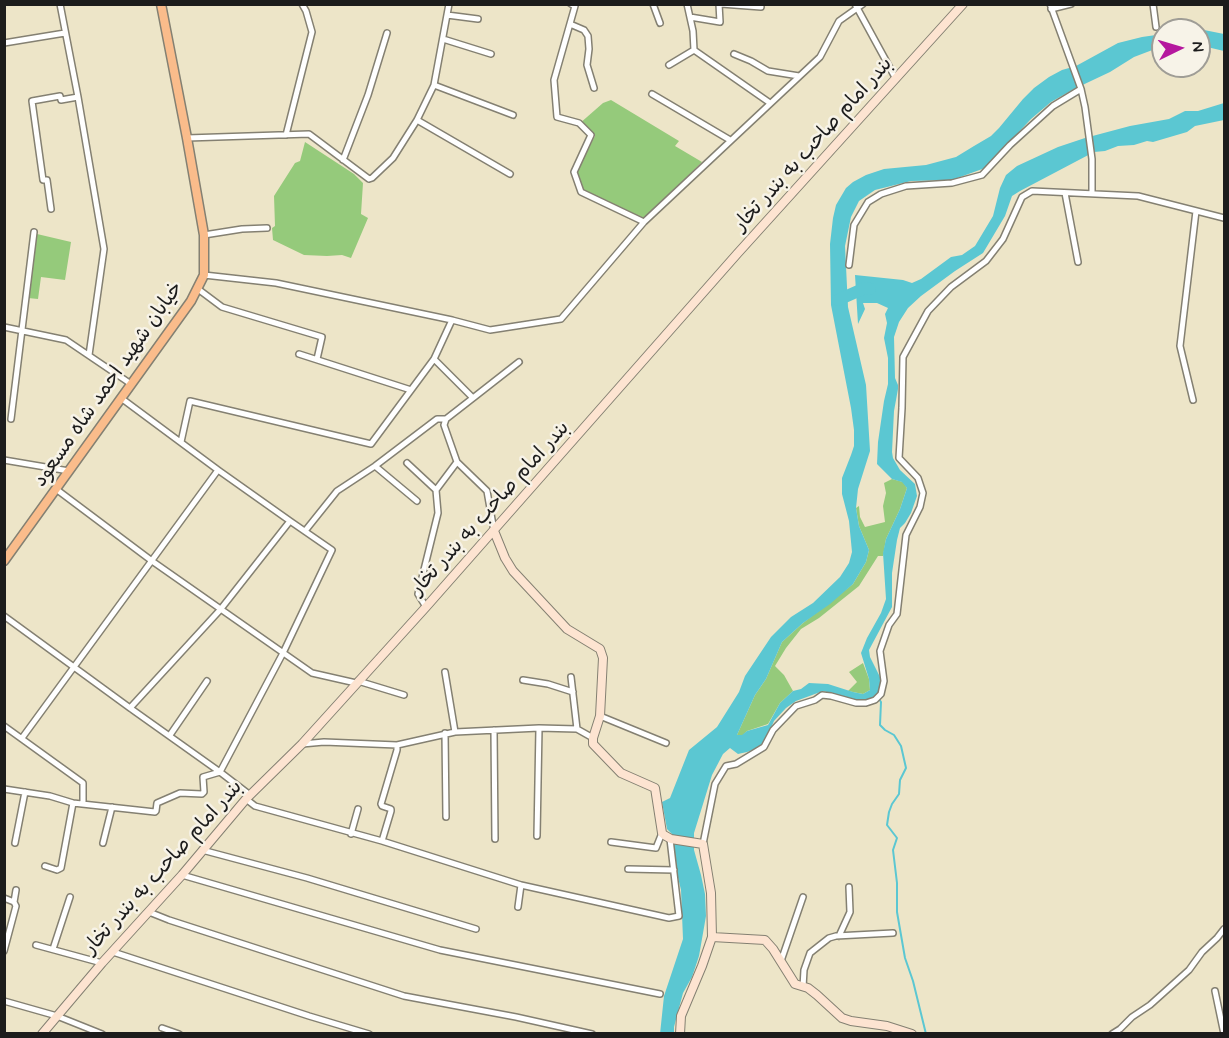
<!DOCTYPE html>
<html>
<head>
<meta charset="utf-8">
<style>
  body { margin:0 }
  #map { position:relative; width:1229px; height:1038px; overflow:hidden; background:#ede5c8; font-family:Mynerve,sans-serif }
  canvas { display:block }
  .frame { position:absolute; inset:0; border:6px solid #1c1c1c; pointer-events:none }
  .north { position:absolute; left:1151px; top:18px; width:60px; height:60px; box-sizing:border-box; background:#f7f3e8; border:2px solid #9f9d96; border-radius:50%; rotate:85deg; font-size:16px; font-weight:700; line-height:24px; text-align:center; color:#1c1c1c }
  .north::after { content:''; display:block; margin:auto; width:21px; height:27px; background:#b5179e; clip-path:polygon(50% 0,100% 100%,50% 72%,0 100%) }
</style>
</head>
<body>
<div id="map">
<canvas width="1229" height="1038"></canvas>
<div class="frame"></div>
<div class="north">N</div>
</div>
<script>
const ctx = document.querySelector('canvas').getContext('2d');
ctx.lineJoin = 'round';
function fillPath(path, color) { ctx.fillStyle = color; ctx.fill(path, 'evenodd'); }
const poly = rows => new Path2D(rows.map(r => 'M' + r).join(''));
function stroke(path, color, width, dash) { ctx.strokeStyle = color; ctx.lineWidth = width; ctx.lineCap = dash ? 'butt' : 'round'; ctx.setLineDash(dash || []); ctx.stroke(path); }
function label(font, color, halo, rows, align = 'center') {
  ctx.font = font + ' Mynerve,"Playpen Sans Arabic",sans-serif'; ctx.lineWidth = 5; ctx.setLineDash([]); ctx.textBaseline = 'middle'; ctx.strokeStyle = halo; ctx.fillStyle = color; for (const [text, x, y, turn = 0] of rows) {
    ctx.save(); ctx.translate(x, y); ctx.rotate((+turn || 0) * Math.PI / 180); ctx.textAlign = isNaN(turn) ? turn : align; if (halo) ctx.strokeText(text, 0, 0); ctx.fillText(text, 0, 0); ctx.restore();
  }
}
const green = poly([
  [611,100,679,141,675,146,702,162,643,220,583,191,577,171,595,136,579,124,603,103],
  [305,142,354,174,363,183,361,214,368,218,351,258,342,255,327,256,304,255,273,240,272,228,275,226,274,196,295,163,300,161],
  [37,234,71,242,65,280,41,277,38,299,28,298],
  [892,479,903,482,907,488,900,509,886,539,883,556,878,556,859,586,819,618,801,629,786,648,775,666,784,675,793,691,780,703,768,724,747,731,743,735,737,735,755,695,766,679,782,642,803,623,853,584,866,562,869,550,859,526,856,508,859,506,860,517,865,527,885,522,883,506,886,493,884,483],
  [863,663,869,679,870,690,863,694,848,691,857,682,849,672]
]);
const water = poly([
  [1188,29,1204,30,1224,34,1224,51,1207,47,1199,47,1199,30,1184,30],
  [1163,34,1163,48,1155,49,1134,57,1110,72,1074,89,1051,102,1031,119,985,168,952,180,911,181,875,190,859,201,851,217,845,246,848,307,866,385,870,451,858,489,856,508,859,526,869,550,866,562,853,584,830,604,803,623,782,642,766,679,755,695,737,735,742,735,747,731,768,725,780,703,793,691,801,689,809,683,828,684,853,692,863,694,870,690,869,679,861,653,867,638,881,613,886,599,883,553,886,539,900,509,907,488,902,482,892,479,877,464,878,442,884,401,888,384,888,358,884,338,887,323,885,314,888,308,877,303,863,303,865,309,858,324,855,275,903,280,912,283,921,279,951,257,962,255,975,246,993,216,1000,188,1006,175,1017,166,1058,147,1085,138,1130,126,1169,119,1185,111,1198,111,1224,103,1224,120,1195,126,1187,132,1153,142,1147,141,1134,145,1118,146,1105,151,1094,152,1020,191,1012,196,1005,216,983,253,955,271,921,296,908,308,899,322,894,337,895,378,898,385,898,389,894,411,892,452,893,458,900,470,915,484,917,496,911,513,905,523,900,528,897,540,892,573,892,607,869,650,870,657,882,681,881,690,875,698,867,701,844,699,835,694,823,691,796,701,786,708,774,721,766,739,758,748,747,752,738,754,730,748,723,754,712,775,694,833,694,850,701,875,705,894,706,916,699,956,692,977,683,993,674,1027,674,1033,660,1034,664,996,683,939,681,890,672,852,673,835,667,829,662,802,670,798,689,750,717,727,739,692,745,676,771,637,791,617,813,603,840,577,849,563,852,552,849,521,842,494,842,478,851,455,854,446,854,430,851,408,831,305,830,244,833,218,836,205,846,188,853,182,866,175,884,169,926,165,956,157,974,146,991,136,999,128,1023,99,1034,88,1049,77,1062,70,1076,66,1118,43,1142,37]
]);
const stream = poly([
  [879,699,881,702,880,725,885,730,894,735,901,746,906,768,900,780,899,794,892,804,889,812,887,825,897,838,893,850,897,883,897,912,905,958,913,981,926,1034]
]);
const river = poly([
  [838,300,865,288,870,289]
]);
const street = poly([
  [60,4,78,97,104,249,89,355],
  [571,4,575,6,554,80,557,117,579,123,591,135,574,172,581,192,644,222],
  [653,4,660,23],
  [687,4,693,31,694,50,770,103],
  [721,4,761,7],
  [855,4,896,79],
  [1050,4,1081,89,1085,107,1092,159,1092,194],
  [1153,4,1156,27],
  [1051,9,1071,4],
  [447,15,478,19],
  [690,17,720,22,719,4],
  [570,24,584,30,588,36,589,49,587,65,594,88],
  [443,39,491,54],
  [4,43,65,33],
  [734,54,751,61,768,71,799,76],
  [669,65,694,50],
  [434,85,513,115],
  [652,94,730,140],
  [417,120,510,174],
  [286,135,312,32,306,11,302,4],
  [187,138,309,134,369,179,372,178,393,158,417,120,434,85,449,4],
  [343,160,368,95,387,33],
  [1065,193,1078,262],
  [51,209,47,180,43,180,32,101,60,96,61,100,78,97],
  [204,235,242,229,267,228],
  [849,265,854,225,868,202,881,194,906,186,952,183,982,175,1010,145,1053,106,1081,89],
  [204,275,276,283,452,320],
  [198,289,222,307,322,337,317,359],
  [4,327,66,340,131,384],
  [299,354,411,390],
  [473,398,519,362],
  [1193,400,1180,346,1196,211],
  [11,419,34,232],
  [446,419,444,425,457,462,487,491,494,531],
  [181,442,190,401,371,444,434,359],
  [4,460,69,471],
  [407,463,436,490,438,513,418,594,426,607],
  [375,466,417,501],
  [218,470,290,521],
  [56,489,152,561,312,673,356,683],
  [436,490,457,462],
  [305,531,337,491,375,466,437,419,446,419,473,398,434,359,452,320,490,330,561,319,644,222,820,57,839,21,863,4],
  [4,616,130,708,220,772,250,795],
  [445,672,455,732],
  [571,677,577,729],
  [523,680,548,684,573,692],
  [358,681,404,695],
  [600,716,666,743],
  [4,726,83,783,83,804],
  [494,730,495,839],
  [445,733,446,817],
  [170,735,207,681],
  [22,738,218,470,121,398],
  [302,744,324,742,397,745,455,732,539,728,577,729,593,738],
  [4,789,50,796,73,803,155,812,156,811,157,803,180,793,202,794,204,792,203,777,220,772,283,653,332,550,290,521,220,610,130,708],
  [246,799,255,806,382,841,521,885,669,918,679,916,670,839],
  [351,834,358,809],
  [537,836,539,728],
  [382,841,391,811,391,809,382,806,381,804,397,750,397,745],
  [611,842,656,848,662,833],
  [15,843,25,792],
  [103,843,112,807],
  [703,844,715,784,726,766,736,764,764,747,773,730,796,706,815,700,822,695,831,696,856,703,866,703,875,700,881,694,884,681,880,651,889,625,897,614,906,535,920,507,923,493,918,478,899,458,902,408,903,357,928,311,951,287,986,261,1003,239,1022,197,1032,191,1138,196,1224,218],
  [202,850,307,878,476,929],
  [45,866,57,870,61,868,73,803],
  [628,869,674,870],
  [182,875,440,950,660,994],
  [4,898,14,902],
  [518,907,521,885],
  [149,912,169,920,404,996,516,1017,592,1034],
  [839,936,850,912,849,887],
  [36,945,102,963],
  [53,949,70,897],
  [4,951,16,906,14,902,16,890],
  [113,952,309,1016,369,1034],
  [781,961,803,897],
  [803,987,804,970,810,953,829,938,836,936,893,933],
  [1215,991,1224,1034],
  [4,1001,57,1016,102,1034],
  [162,1028,179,1034],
  [1112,1034,1120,1029,1132,1017,1150,1005,1189,970,1202,952,1217,938,1224,929]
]);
const secondary = poly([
  [494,531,505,558,513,571,567,629,600,649,603,658,600,716,593,738,593,744,621,773,655,788,662,833,664,835,671,839,703,844,711,893,712,937,765,940,773,949,795,984,808,988,817,995,842,1018,851,1021,887,1026,912,1034],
  [42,1034,102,963,182,875,246,799,302,744,426,607,737,254,963,4],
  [680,1034,681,1016,702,966,712,937]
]);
const primary = poly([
  [4,561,191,301,204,275,204,235,187,138,161,4]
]);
const streetNames = [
  ["بندر امام صاحب به بندر تخار",814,145,-48],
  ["خیابان شهید احمد شاه مسعود",109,385,-55],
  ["بندر امام صاحب به بندر تخار",491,509,-48],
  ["بندر امام صاحب به بندر تخار",164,868,-48]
];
fillPath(green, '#95ca7b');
fillPath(water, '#5bc7d2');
stroke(stream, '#5bc7d2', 2);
stroke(river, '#5bc7d2', 12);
stroke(street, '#848072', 8);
stroke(secondary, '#848072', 10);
stroke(primary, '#848072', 11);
stroke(street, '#fff', 5);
stroke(secondary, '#fde4d1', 8);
stroke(primary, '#fabc8b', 8);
label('20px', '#1c1c1c', '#f7f3e8', streetNames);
</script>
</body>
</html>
